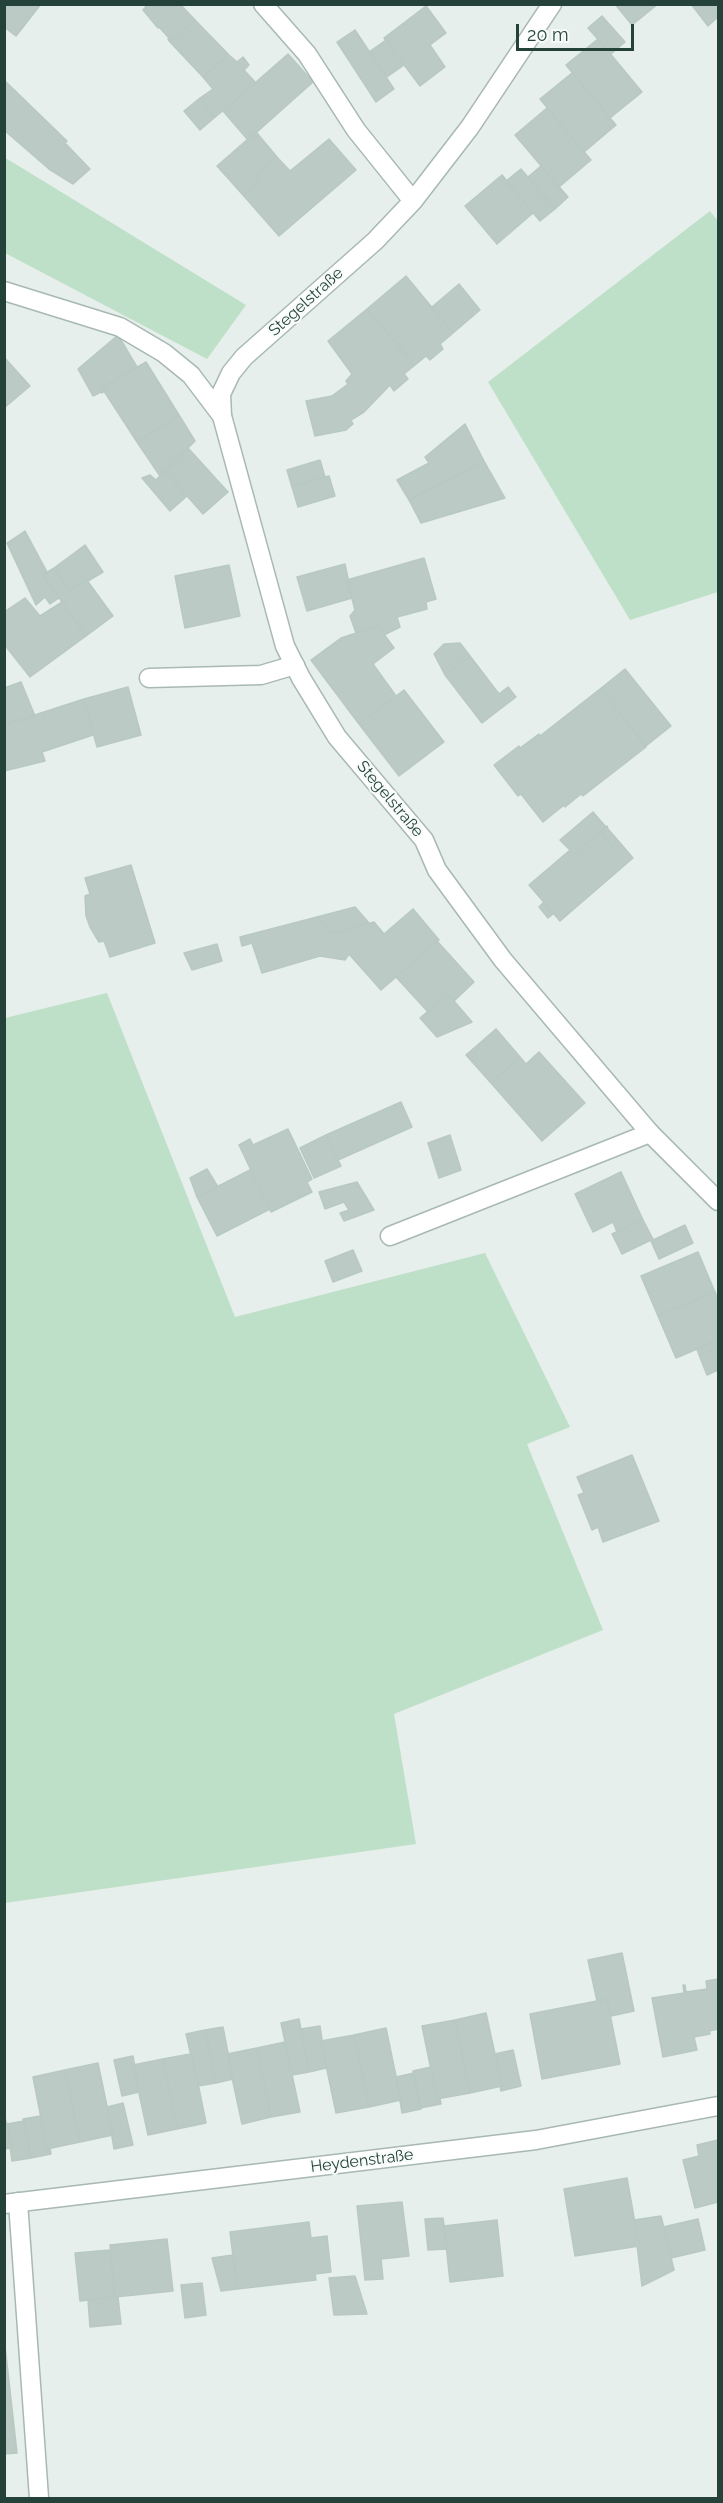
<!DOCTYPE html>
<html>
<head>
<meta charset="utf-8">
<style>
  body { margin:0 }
  #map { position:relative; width:723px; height:2503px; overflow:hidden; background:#e6efeb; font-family:Raleway,sans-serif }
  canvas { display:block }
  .frame { position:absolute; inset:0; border:6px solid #24423a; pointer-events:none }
  .scale { position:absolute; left:516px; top:24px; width:118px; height:27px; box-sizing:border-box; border:3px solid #24423a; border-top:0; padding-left:8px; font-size:18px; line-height:21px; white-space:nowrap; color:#24423a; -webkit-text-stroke:4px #f7fbf9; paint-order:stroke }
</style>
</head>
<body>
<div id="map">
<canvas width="723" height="2503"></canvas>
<div class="frame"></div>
<div class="scale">20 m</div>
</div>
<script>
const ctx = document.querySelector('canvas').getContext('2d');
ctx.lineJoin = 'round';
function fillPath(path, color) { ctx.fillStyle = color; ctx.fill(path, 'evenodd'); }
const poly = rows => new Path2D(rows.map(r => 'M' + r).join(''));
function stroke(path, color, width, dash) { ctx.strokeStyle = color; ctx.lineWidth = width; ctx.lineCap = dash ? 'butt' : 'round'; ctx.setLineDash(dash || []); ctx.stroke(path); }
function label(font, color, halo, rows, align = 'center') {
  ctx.font = font + ' Raleway,sans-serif'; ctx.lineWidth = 4.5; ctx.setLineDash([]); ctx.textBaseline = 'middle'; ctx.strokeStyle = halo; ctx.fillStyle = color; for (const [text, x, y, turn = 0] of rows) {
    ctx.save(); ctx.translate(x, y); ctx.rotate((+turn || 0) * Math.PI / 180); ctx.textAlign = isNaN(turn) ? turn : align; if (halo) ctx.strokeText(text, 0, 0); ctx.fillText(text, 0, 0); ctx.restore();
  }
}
const green = poly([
  [4,157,246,305,207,359,5,253],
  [710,211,718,221,718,592,630,620,488,382],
  [107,993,235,1317,485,1253,570,1427,527,1444,603,1630,394,1714,416,1844,5,1903,5,1018]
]);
const building = poly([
  [4,4,41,4,16,36,4,27,4,4],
  [148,4,180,4,195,20,170,42,168,39,169,38,159,27,158,28,143,10,148,4],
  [615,4,658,4,632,25,615,4],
  [691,4,718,4,718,17,708,26,691,4],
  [426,6,446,33,430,45,445,67,420,86,384,38,426,6],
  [602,16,625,42,611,54,588,28,602,16],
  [195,20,229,55,203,77,170,42,195,20],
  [355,30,394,89,376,102,337,42,355,30],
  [598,39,642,92,610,118,566,65,598,39],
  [386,40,404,65,387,77,369,52,386,40],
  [288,54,313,82,248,140,223,111,288,54],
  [229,55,237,62,243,57,249,65,244,70,256,83,214,118,200,98,213,89,203,77,229,55],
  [572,73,616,125,584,152,540,99,572,73],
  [5,81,67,141,65,143,90,169,73,184,49,169,4,130,5,81],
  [200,98,214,118,200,130,184,111,200,98],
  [547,108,591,160,559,187,515,135,547,108],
  [256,132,277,157,255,175,260,180,243,195,217,166,256,132],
  [329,139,356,170,279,236,243,195,260,180,255,175,277,157,290,171,329,139],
  [541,166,568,197,555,209,528,177,541,166],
  [521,169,555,209,540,221,506,181,521,169],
  [502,175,533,213,497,244,465,206,502,175],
  [406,276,453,333,440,344,443,349,430,360,426,356,415,365,367,309,406,276],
  [459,284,480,310,453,333,432,307,459,284],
  [367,309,415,365,404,374,408,379,394,391,390,385,364,412,351,420,353,424,346,430,315,436,306,401,332,396,348,384,346,381,352,374,328,341,367,309],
  [118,335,137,367,102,388,105,391,102,393,101,392,93,396,78,369,118,335],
  [4,357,30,386,4,408,4,357],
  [146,362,179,415,137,442,102,388,146,362],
  [179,415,195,441,160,476,137,442,179,415],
  [465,424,484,461,409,500,397,480,429,463,425,457,465,424],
  [188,448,228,492,203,514,165,471,188,448],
  [320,460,325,477,292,487,287,470,320,460],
  [484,461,505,498,421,523,409,500,484,461],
  [165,471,187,496,170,511,142,478,150,475,156,480,165,471],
  [329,476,335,496,298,507,292,487,329,476],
  [25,531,47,572,43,575,59,598,50,604,45,597,36,605,7,543,25,531],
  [85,545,103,572,88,581,86,579,69,591,54,568,85,545],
  [424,558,436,599,426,602,427,609,397,617,400,627,384,635,378,626,356,633,350,616,355,610,347,580,424,558],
  [345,564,352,598,307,611,297,577,345,564],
  [229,565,240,616,185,628,175,576,229,565],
  [54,568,69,591,86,579,113,616,86,636,43,575,54,568],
  [25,598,40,616,62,602,86,636,30,677,4,644,4,612,25,598],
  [378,626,394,648,373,664,396,696,359,724,311,660,341,638,378,626],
  [460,643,470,656,445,675,434,654,444,644,460,643],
  [470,656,499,694,508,687,516,697,482,723,445,675,470,656],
  [625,669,671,726,646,746,600,689,625,669],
  [21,682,35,716,4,725,4,688,21,682],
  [128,687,141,735,97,747,84,699,128,687],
  [600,689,646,747,583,796,581,794,565,807,564,805,543,822,521,794,518,796,494,765,519,746,520,748,539,734,540,736,600,689],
  [404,690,444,742,399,776,359,724,404,690],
  [84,699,93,735,42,752,45,761,4,771,4,725,84,699],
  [593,812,606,827,574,854,560,840,593,812],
  [607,826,608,829,602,834,615,850,621,844,633,858,560,921,529,885,570,850,574,854,607,826],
  [608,829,621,844,615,850,602,834,608,829],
  [131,865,155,943,110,957,104,941,99,942,90,927,86,916,85,896,90,894,85,878,131,865],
  [544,902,553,914,548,918,539,907,544,902],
  [355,907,369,923,331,934,317,917,355,907],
  [413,909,439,940,381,990,349,954,345,960,320,956,262,973,252,943,242,946,240,937,317,917,331,934,374,922,384,934,413,909],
  [437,941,474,982,454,1001,448,994,428,1012,396,977,437,941],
  [217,944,222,961,192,970,184,953,217,944],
  [448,994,472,1022,437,1037,420,1018,448,994],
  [496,1029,520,1057,491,1083,466,1055,496,1029],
  [539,1052,585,1103,542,1141,491,1083,520,1057,526,1064,539,1052],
  [401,1102,412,1127,338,1160,326,1135,401,1102],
  [288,1129,312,1179,307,1182,312,1192,271,1212,239,1145,250,1139,253,1145,288,1129],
  [326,1135,341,1166,314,1178,300,1148,326,1135],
  [450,1135,461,1170,439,1178,428,1143,450,1135],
  [207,1169,218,1187,197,1197,190,1178,207,1169],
  [250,1170,270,1209,217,1236,197,1197,250,1170],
  [621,1172,643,1220,617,1232,613,1222,593,1232,575,1194,621,1172],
  [357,1182,374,1210,344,1221,340,1213,349,1210,344,1202,325,1209,319,1192,357,1182],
  [643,1220,653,1239,622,1254,612,1234,643,1220],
  [685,1225,693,1243,659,1259,651,1241,685,1225],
  [353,1250,362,1271,333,1282,325,1261,353,1250],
  [698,1252,715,1292,658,1316,641,1276,698,1252],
  [715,1292,718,1301,718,1340,676,1358,658,1316,715,1292],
  [718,1340,718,1347,699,1355,697,1349,718,1340],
  [718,1347,718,1370,707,1375,699,1355,718,1347],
  [632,1455,659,1521,603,1542,598,1527,592,1530,578,1495,584,1493,577,1477,632,1455],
  [622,1953,634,2011,611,2016,607,1999,597,2001,588,1960,622,1953],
  [718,1979,718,2029,709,2031,710,2034,694,2037,697,2050,663,2057,652,1998,684,1993,683,1985,685,1985,686,1992,707,1989,706,1981,718,1979],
  [607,1999,620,2064,542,2079,530,2014,607,1999],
  [486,2013,502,2086,470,2093,455,2020,486,2013],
  [299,2019,309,2072,292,2075,281,2023,299,2019],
  [455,2020,470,2093,437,2099,422,2026,455,2020],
  [320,2026,326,2068,309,2072,301,2029,320,2026],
  [223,2027,233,2079,216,2083,205,2030,223,2027],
  [386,2028,401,2100,369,2107,354,2035,386,2028],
  [205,2030,216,2083,198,2086,186,2034,205,2030],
  [354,2035,369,2107,336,2113,321,2041,354,2035],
  [285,2042,300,2112,271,2117,257,2048,285,2042],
  [257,2048,271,2117,242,2124,227,2054,257,2048],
  [513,2050,521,2086,501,2091,500,2086,502,2086,495,2054,513,2050],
  [190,2054,192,2054,206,2123,177,2129,163,2059,190,2054],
  [133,2056,139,2092,122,2096,114,2060,133,2056],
  [163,2059,177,2129,148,2135,133,2065,163,2059],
  [98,2063,113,2135,80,2142,65,2070,98,2063],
  [431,2067,437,2099,440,2099,441,2104,420,2108,413,2071,431,2067],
  [65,2070,80,2142,47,2149,33,2077,65,2070],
  [414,2073,421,2109,402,2113,396,2077,414,2073],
  [123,2103,133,2145,114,2149,107,2107,123,2103],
  [4,2113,12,2148,4,2149,4,2113],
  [40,2116,47,2149,50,2149,51,2154,31,2158,23,2119,40,2116],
  [24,2121,31,2158,12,2161,7,2124,24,2121],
  [718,2140,718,2202,695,2208,683,2160,699,2156,697,2145,718,2140],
  [627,2178,639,2246,575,2256,564,2189,627,2178],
  [402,2202,409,2256,381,2259,383,2279,365,2280,357,2206,402,2202],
  [661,2216,674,2270,642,2286,634,2220,661,2216],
  [443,2218,447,2249,428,2250,425,2219,443,2218],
  [698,2219,705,2250,671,2258,663,2227,698,2219],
  [497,2220,503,2276,450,2282,444,2226,497,2220],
  [309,2222,311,2238,327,2236,331,2272,315,2274,316,2280,237,2289,230,2232,309,2222],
  [167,2239,173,2291,115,2297,110,2245,167,2239],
  [110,2250,115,2297,80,2301,75,2253,110,2250],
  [233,2255,237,2289,221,2291,212,2258,233,2255],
  [355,2276,367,2314,334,2315,329,2278,355,2276],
  [202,2283,206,2315,185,2318,181,2285,202,2283],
  [118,2297,121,2324,90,2327,88,2300,118,2297],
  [4,2337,17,2453,4,2454,4,2337]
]);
const lane = poly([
  [4,291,120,327,164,353,191,375,222,416],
  [149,678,261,675,295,665],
  [390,1236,650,1133],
  [18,2202,39,2498]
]);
const street = poly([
  [263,4,307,54,356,130,413,201],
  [552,4,470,127,413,201,375,241,244,357,231,373,221,394,222,416,285,646,301,678,337,737,424,840,437,870,503,960,650,1133,718,1201],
  [4,2204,536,2140,718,2106]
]);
const streetNames = [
  ["Stegelstraße",306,302,-42],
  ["Stegelstraße",390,799,50],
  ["Heydenstraße",362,2161,-7]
];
fillPath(green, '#bfe0c8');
fillPath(building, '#bbcac4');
stroke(building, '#b8c9c2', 1.5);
stroke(lane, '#a8b8b2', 21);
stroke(street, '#a8b8b2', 21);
stroke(lane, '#fff', 18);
stroke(street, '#fff', 18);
label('16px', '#24423a', '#f7fbf9', streetNames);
</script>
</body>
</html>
